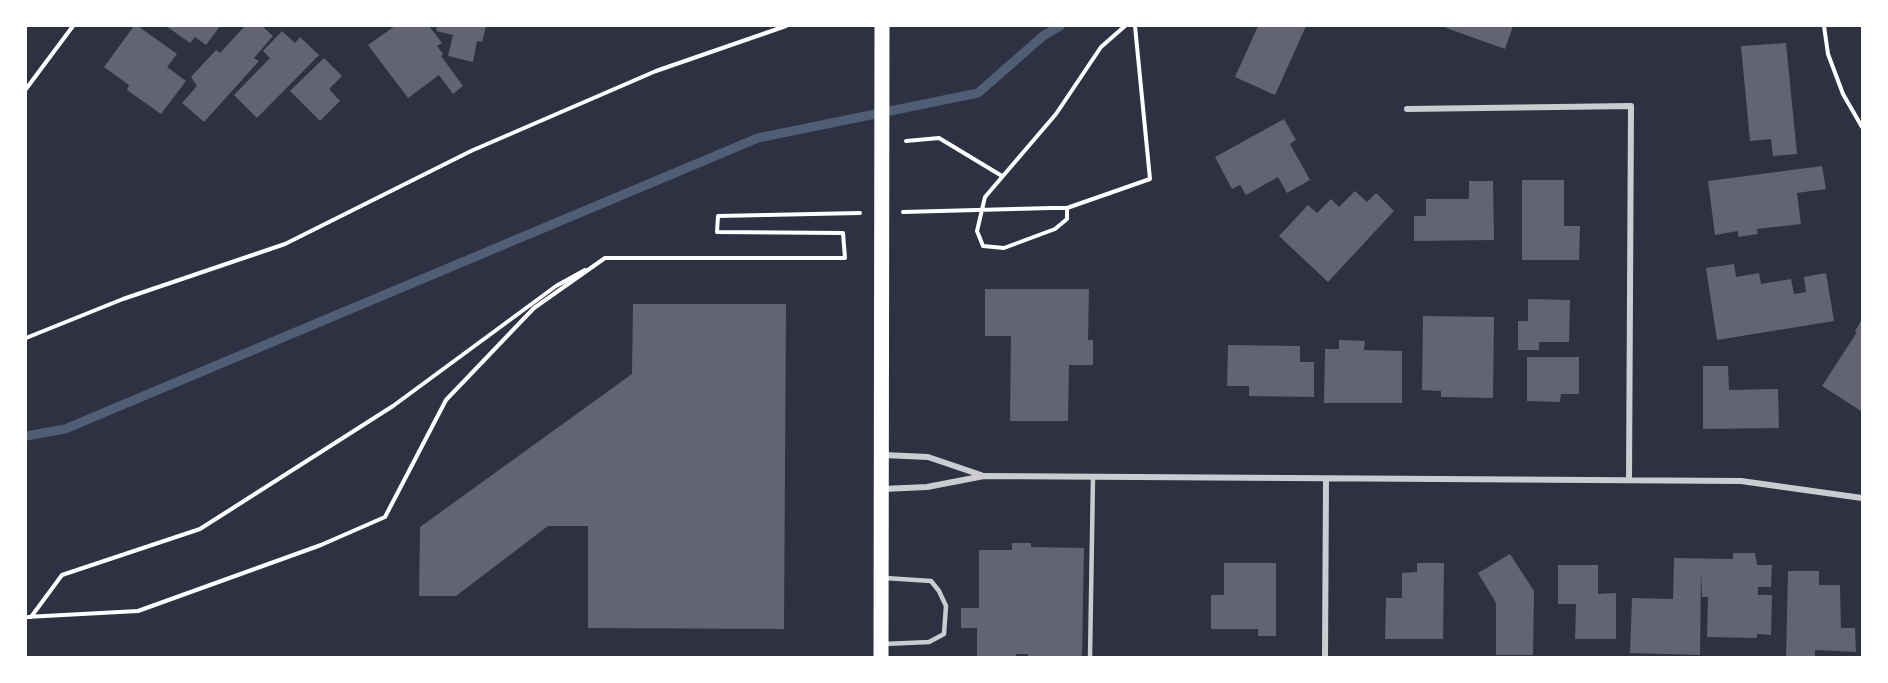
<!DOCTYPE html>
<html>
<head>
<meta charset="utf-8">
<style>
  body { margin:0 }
  #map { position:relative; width:1888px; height:683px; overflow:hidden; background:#2d3142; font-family:"Public Sans",sans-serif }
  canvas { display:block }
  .frame { position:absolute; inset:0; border:27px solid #fff; pointer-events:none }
</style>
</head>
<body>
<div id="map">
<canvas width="1888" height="683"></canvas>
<div class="frame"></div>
</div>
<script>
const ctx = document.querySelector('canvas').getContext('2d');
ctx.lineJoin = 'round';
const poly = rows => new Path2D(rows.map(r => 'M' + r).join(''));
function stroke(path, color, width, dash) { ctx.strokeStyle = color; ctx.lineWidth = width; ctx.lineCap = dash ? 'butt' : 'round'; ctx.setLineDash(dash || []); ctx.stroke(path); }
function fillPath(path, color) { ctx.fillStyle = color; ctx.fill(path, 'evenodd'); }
const stream = poly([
  [26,436,65,429,758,138,978,93,1043,36,1060,26]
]);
const building = poly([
  [134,26,138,26,177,54,167,67,186,81,161,114,127,90,129,85,104,67],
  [166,26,220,26,206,45,195,37,190,43],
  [245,26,262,26,273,36,254,58,259,61,204,122,182,103,197,86,191,77,216,50,220,53],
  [395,26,429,26,442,43,437,46,443,54,441,56,463,86,453,94,439,75,408,98,368,45],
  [437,26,486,26,482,42,477,41,473,62,448,56,453,35,436,31],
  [1258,26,1306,26,1275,95,1235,77],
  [1447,26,1513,26,1505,49,1446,28],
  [282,31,295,43,300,37,319,55,257,118,234,95,270,58,263,51],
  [1786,43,1797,154,1773,156,1771,139,1750,141,1741,46],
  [324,58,342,76,329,89,340,101,320,121,290,91],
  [1284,119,1296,140,1290,144,1310,180,1287,193,1278,177,1246,195,1240,185,1232,189,1215,157],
  [1822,166,1826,189,1797,193,1801,224,1757,229,1758,234,1738,237,1738,231,1715,235,1708,181],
  [1522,180,1564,180,1564,226,1580,226,1579,260,1522,260],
  [1469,181,1493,181,1494,240,1414,241,1414,216,1426,216,1426,199,1469,199],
  [1355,191,1367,202,1376,193,1394,211,1328,282,1279,236,1308,205,1317,213,1331,199,1339,207],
  [1734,264,1736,277,1759,273,1761,284,1791,279,1794,294,1806,292,1804,277,1826,273,1834,321,1717,340,1706,268],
  [985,289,1089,289,1088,340,1093,340,1093,365,1069,365,1068,421,1010,421,1011,336,985,336],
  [1528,299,1570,300,1569,342,1539,342,1539,350,1518,350,1518,321,1528,321],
  [633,304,786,304,784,629,588,628,588,526,548,526,456,596,419,596,420,527,632,374],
  [1423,316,1494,317,1493,398,1441,397,1441,391,1422,390],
  [1862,319,1862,408,1861,411,1822,386,1857,332,1855,331],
  [1339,340,1365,341,1364,350,1402,351,1402,403,1324,403,1325,349,1339,349],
  [1228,345,1300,346,1300,362,1314,362,1314,397,1249,396,1249,386,1227,386],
  [1527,357,1579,357,1579,394,1561,394,1560,402,1527,401],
  [1703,366,1728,366,1729,390,1778,389,1779,428,1703,429],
  [1012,543,1031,543,1031,547,1084,548,1082,658,1028,658,1028,654,1016,654,1016,658,977,658,977,628,961,628,961,608,979,608,979,550,1012,550],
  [1733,553,1755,553,1757,565,1772,565,1771,587,1758,587,1758,595,1772,595,1771,635,1757,634,1757,638,1707,637,1708,597,1702,597,1701,571,1700,655,1630,653,1632,598,1673,599,1674,558,1733,559],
  [1510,554,1534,591,1533,655,1496,655,1496,603,1478,573],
  [1224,563,1276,563,1276,636,1258,636,1258,629,1211,629,1211,595,1224,595],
  [1417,563,1444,563,1443,639,1385,639,1386,598,1402,598,1402,573,1417,572],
  [1558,565,1598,565,1598,594,1616,593,1616,639,1575,639,1576,604,1558,604],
  [1788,571,1819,571,1819,585,1840,585,1841,628,1855,628,1856,652,1815,650,1815,658,1786,658]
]);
const path = poly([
  [1824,26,1828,54,1843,94,1862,127],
  [26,89,73,26],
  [906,141,939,138,1002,176],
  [1067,208,1150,179,1135,26],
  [903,212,1051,208,1067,208,1067,219,1055,229,1004,248,983,246,977,231,985,197,1056,114,1101,47,1125,26],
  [26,338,123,299,285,244,471,151,656,71,786,26],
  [26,617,138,611,321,545,385,517,446,400,534,308,605,258,845,258,843,233,717,232,718,216,860,213],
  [31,617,62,575,200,529,393,406,556,286,585,270]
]);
const service = poly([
  [884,644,929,642,944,634,946,606,939,591,931,581,885,578],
  [1090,658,1093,477]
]);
const minor = poly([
  [1407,109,1631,106,1629,480],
  [883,455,928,457,981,475],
  [883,489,927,487,984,476,1741,481,1862,498],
  [1325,658,1326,479]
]);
const primary = poly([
  [881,658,882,26]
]);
stroke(stream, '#4f5d75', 9);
fillPath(building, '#626471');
stroke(path, '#fff', 4);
stroke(service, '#caccd0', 4.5);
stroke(minor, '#caccd0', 6);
stroke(primary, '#fff', 15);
</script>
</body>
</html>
